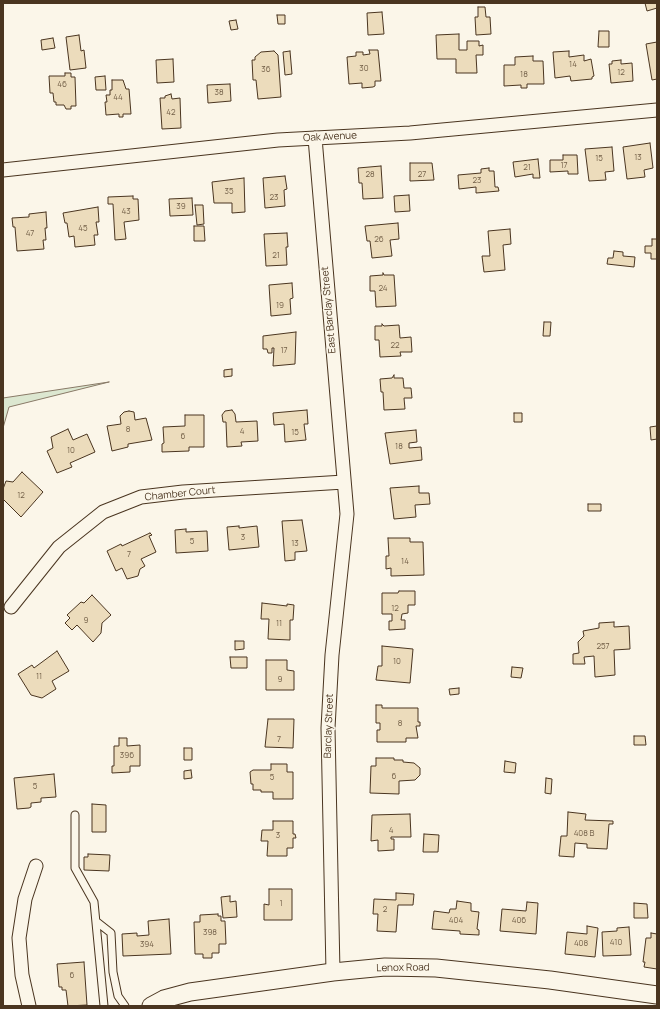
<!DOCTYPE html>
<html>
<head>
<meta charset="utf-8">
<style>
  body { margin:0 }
  #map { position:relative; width:660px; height:1009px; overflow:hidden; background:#fbf6e9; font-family:Manrope,sans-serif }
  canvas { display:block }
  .frame { position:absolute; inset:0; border:4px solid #4a3520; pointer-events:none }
</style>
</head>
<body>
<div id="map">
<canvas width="660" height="1009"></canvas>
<div class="frame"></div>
</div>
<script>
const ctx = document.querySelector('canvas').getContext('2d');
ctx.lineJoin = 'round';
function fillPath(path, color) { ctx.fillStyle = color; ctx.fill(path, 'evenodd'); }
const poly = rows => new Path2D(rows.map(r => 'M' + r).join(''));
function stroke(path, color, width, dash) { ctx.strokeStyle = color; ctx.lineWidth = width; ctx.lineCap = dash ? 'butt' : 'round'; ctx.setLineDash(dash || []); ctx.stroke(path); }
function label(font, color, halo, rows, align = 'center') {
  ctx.font = font + ' Manrope,sans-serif'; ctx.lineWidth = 3; ctx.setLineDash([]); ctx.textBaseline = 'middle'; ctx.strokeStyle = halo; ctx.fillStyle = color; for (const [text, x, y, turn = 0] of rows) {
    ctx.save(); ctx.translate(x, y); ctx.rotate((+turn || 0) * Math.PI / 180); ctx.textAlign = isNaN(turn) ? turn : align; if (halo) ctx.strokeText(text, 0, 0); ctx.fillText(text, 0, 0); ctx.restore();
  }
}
const green = poly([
  [109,382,9,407,3,428,3,398,109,382]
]);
const building = poly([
  [645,3,657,3,657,8,647,11,645,3],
  [478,7,485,7,486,17,490,17,491,34,476,35,475,17,478,17,478,7],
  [382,12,384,34,368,35,367,13,382,12],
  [277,15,285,15,285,24,278,24,277,15],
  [236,20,238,29,231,30,229,21,236,20],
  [599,31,609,31,609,47,598,47,599,31],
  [459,34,459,50,467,50,467,41,479,41,479,46,483,45,483,55,476,55,477,73,456,73,456,59,437,59,436,35,459,34],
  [79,35,81,51,84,50,86,68,70,70,66,37,79,35],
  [53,38,55,48,42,50,41,40,53,38],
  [657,42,657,79,652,80,646,44,657,42],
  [369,50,378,50,381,81,375,81,375,86,373,87,362,88,362,83,349,84,347,57,356,56,356,52,363,52,363,55,370,54,369,50],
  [274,51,278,55,281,97,258,99,256,80,253,80,252,60,255,60,255,57,261,52,274,51],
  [290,51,292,74,285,75,283,52,290,51],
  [569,51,569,57,584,55,584,61,591,59,594,76,592,77,592,79,571,81,570,76,555,78,553,52,569,51],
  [533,56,533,61,543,61,544,84,527,84,527,88,521,88,521,85,504,86,504,65,515,65,515,57,533,56],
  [173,59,174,82,157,83,156,60,173,59],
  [621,60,621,64,632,63,633,81,611,83,609,64,612,64,612,61,621,60],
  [65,73,71,73,71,77,75,77,76,106,71,106,71,109,66,109,64,105,56,105,56,102,54,102,53,93,50,93,49,76,65,76,65,73],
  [105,76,106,90,96,90,95,77,105,76],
  [112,80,123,80,126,89,129,89,131,114,123,114,123,117,119,117,119,114,106,115,105,102,107,102,106,95,110,95,110,90,112,90,112,80],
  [230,84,231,101,208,103,207,85,230,84],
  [171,94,172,99,180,98,181,128,162,129,160,98,165,98,165,96,171,94],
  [650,143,653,168,644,170,645,177,627,179,623,147,650,143],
  [612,147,614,171,605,172,606,180,589,181,585,149,612,147],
  [563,155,577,155,578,174,568,174,568,171,550,172,550,160,563,160,563,155],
  [538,159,540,178,533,178,533,174,515,177,513,162,538,159],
  [410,163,432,163,434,180,410,181,410,163],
  [381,166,383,198,363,199,362,183,359,183,358,168,381,166],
  [489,168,489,171,494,171,495,187,498,187,499,191,476,193,476,187,459,189,458,175,481,173,481,169,489,168],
  [285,176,287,189,284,190,285,206,265,208,263,178,285,176],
  [244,178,245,212,232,213,232,203,214,203,212,182,244,178],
  [409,195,410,211,395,212,394,196,409,195],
  [133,196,133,199,138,199,139,220,124,222,126,239,115,240,113,204,108,204,108,197,133,196],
  [192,198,193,215,170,216,169,199,192,198],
  [195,205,203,205,204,224,197,225,195,205],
  [98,207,99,222,96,222,98,235,94,235,95,245,75,247,74,236,69,237,67,223,65,223,63,213,98,207],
  [46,212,47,228,45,228,46,240,43,240,44,249,17,251,15,227,13,227,12,218,29,217,29,214,46,212],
  [398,223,399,239,390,240,392,256,372,258,370,241,367,241,365,226,398,223],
  [194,226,204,226,205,241,194,241,194,226],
  [510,229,511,244,503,245,505,270,484,272,482,256,490,256,488,231,510,229],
  [287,233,288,247,286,247,287,265,266,266,264,234,287,233],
  [652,239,657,239,657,259,651,259,651,253,645,253,645,246,652,246,652,239],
  [614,251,623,252,623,256,635,257,634,267,607,264,608,258,613,258,614,251],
  [383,273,384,275,394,275,396,306,376,307,375,291,370,291,370,276,383,275,383,273],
  [292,283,293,298,290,299,291,314,271,316,269,285,292,283],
  [544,322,551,322,550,336,543,336,544,322],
  [382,324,384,326,399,325,400,338,411,337,412,352,400,352,401,356,380,357,379,340,375,340,375,326,382,326,382,324],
  [296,332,295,364,273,366,274,348,272,348,272,353,268,353,267,349,263,349,263,336,296,332],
  [232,369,232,376,224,377,224,370,232,369],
  [394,375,394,378,403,378,404,388,411,388,412,398,404,398,405,409,384,410,383,392,381,392,380,379,392,378,394,375],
  [232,410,235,414,236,422,257,421,258,441,241,442,242,446,227,447,226,422,223,422,222,415,225,411,232,410],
  [307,410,308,424,304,424,306,440,285,442,284,424,274,425,273,413,307,410],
  [129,411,134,412,135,420,146,418,152,440,128,444,128,447,112,451,107,426,121,424,120,416,124,412,129,411],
  [514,413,522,413,522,422,514,422,514,413],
  [185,415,204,415,204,447,189,447,189,451,162,452,162,444,164,443,163,427,185,426,185,415],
  [657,426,657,439,651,440,650,427,657,426],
  [68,429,73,440,87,434,95,452,70,463,72,467,57,473,47,451,53,448,51,437,68,429],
  [416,430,417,442,409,443,409,448,421,447,422,460,390,464,385,433,416,430],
  [22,472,43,492,21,517,3,499,3,489,6,481,13,482,22,472],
  [419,486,419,493,429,493,430,504,415,505,416,517,394,519,390,488,419,486],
  [588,504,601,504,601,511,588,511,588,504],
  [302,520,307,551,295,552,295,560,285,561,282,521,302,520],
  [239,526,239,528,257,526,259,547,229,550,227,527,239,526],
  [186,529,186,532,207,531,208,551,176,553,175,530,186,529],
  [150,533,152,535,149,536,156,552,141,559,145,566,140,569,138,576,127,579,122,568,116,571,107,551,121,544,122,546,150,533],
  [388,538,410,538,410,542,423,542,424,575,391,576,391,568,386,569,386,556,389,556,388,538],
  [399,591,415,591,415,605,408,605,408,613,402,614,401,620,405,620,405,629,389,630,389,621,392,621,392,614,382,614,382,593,398,593,399,591],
  [92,595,111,615,102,623,101,633,93,642,77,625,72,630,65,623,70,618,67,615,81,602,84,603,92,595],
  [262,603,287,606,287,604,294,605,293,620,290,620,290,640,268,639,269,619,261,619,262,603],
  [614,622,614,627,629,626,630,649,614,650,615,675,595,677,594,656,584,657,585,664,573,664,573,654,579,653,578,642,584,636,583,631,599,628,599,623,614,622],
  [235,641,244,641,244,649,235,650,235,641],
  [382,646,413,649,410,683,376,680,378,666,382,666,382,646],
  [57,651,69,671,52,681,56,689,42,698,31,695,18,674,32,665,34,668,57,651],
  [230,657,247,657,247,668,231,668,230,657],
  [266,660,287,660,287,670,294,671,294,690,266,690,266,660],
  [512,667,523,668,521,678,511,677,512,667],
  [459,688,459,694,450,695,449,689,459,688],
  [376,705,382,705,382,708,418,708,418,722,420,722,420,726,416,726,418,738,406,738,406,742,377,742,377,730,380,730,380,723,376,723,376,705],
  [268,719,294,719,293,748,265,747,268,719],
  [634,736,645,736,646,745,634,745,634,736],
  [119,738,127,738,127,746,140,745,140,766,130,766,130,772,112,773,112,766,114,766,114,746,119,746,119,738],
  [184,748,192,748,192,760,184,760,184,748],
  [376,758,394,758,394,760,403,760,403,762,414,763,420,768,420,775,415,780,399,781,399,794,370,793,371,766,376,766,376,758],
  [505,761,516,763,515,773,504,772,505,761],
  [271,764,287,764,287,772,293,772,293,799,273,799,273,792,261,792,261,790,253,790,253,784,251,784,250,772,253,770,271,770,271,764],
  [191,770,192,778,184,779,184,771,191,770],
  [54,774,56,797,41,798,41,802,31,803,31,807,29,808,17,809,14,778,54,774],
  [546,778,552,779,551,794,545,793,546,778],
  [92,804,106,805,106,832,92,832,92,804],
  [568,812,586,814,585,820,613,821,613,824,609,824,607,849,587,848,587,844,575,843,574,857,559,856,561,836,567,836,568,812],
  [410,814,411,837,391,837,391,839,394,839,394,850,378,851,378,840,371,841,372,815,410,814],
  [273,821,293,821,293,834,295,834,296,838,293,838,293,848,287,848,287,856,267,856,268,841,261,841,262,830,273,830,273,821],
  [424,834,439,835,438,852,423,852,424,834],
  [88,854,110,855,109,871,84,870,84,857,88,857,88,854],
  [269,889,292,889,292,920,264,920,264,904,269,905,269,889],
  [396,893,414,894,413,905,398,905,396,932,377,931,378,914,373,914,374,899,396,900,396,893],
  [230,896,230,902,236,901,237,917,223,918,221,897,230,896],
  [457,901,471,903,471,911,479,912,477,929,479,930,479,935,460,934,460,931,432,929,434,911,449,913,450,909,456,909,457,901],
  [527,902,538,903,536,934,500,931,502,909,526,911,527,902],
  [634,903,647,904,648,918,634,918,634,903],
  [218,914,218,916,221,916,221,921,225,921,226,944,219,944,219,953,212,953,212,958,203,958,203,954,195,954,194,922,200,922,200,915,218,914],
  [169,919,171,954,123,956,122,934,137,933,137,936,149,935,148,921,169,919],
  [587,926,598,928,595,957,565,954,567,932,587,934,587,926],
  [629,927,631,955,603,956,602,932,617,931,617,928,629,927],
  [651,933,657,934,657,969,644,967,645,962,643,962,646,938,651,938,651,933],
  [84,962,87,1005,68,1006,66,990,62,990,62,987,59,987,57,964,84,962]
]);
const service = poly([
  [75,815,75,868,94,902,104,1006],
  [97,922,111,933,113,972,118,996,125,1006]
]);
const minor = poly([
  [315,138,347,514,332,655,328,728,333,972],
  [3,170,278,140,410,133,657,110],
  [11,607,59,547,103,512,141,497,183,492,344,482],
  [29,1006,22,975,19,938,25,899,36,866]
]);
const tertiary = poly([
  [151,1006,164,999,190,992,333,972,385,967,436,968,550,980,657,995]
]);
const numberNames = [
  ["14",573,65],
  ["30",364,69],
  ["36",266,70],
  ["12",621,73],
  ["18",524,75],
  ["46",62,85],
  ["38",219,93],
  ["44",118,98],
  ["42",171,113],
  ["13",638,158],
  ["15",599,159],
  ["17",564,166],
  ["21",527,168],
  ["28",370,175],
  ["27",422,175],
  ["23",477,181],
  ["35",229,192],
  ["23",274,198],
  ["39",181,207],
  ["43",126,212],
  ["45",83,229],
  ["47",30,234],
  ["26",379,240],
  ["21",276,256],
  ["24",383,289],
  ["19",280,306],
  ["22",395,346],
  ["17",284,351],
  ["8",128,430],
  ["4",242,432],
  ["15",295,433],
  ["6",183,437],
  ["18",399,447],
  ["10",71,451],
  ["12",21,496],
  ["3",243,538],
  ["5",192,542],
  ["13",295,544],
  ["7",129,555],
  ["14",405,562],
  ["12",395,609],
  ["9",86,621],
  ["11",279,624],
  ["257",603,647],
  ["10",397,662],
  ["11",39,677],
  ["9",280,680],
  ["8",400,724],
  ["7",279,740],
  ["396",127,756],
  ["6",394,777],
  ["5",272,778],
  ["5",35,787],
  ["4",391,831],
  ["408 B",584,834],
  ["3",278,836],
  ["1",281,904],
  ["2",385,910],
  ["404",456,921],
  ["406",519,921],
  ["398",210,933],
  ["410",616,943],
  ["408",581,944],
  ["394",147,945],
  ["6",72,976]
];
const streetNames = [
  ["Oak Avenue",330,137,-3],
  ["East Barclay Street",329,310,-95],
  ["Chamber Court",180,494,-6],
  ["Barclay Street",329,726,-88],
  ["Lenox Road",403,968,-1]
];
fillPath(green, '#dce7d0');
stroke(green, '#887966', 1);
fillPath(building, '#ecdcbc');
stroke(building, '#4a3520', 1);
stroke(service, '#4a3520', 9);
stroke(minor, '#4a3520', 15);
stroke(tertiary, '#4a3520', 19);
stroke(service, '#fbf6e9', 7);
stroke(minor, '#fbf6e9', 13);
stroke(tertiary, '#fbf6e9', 17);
label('8px', '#725f47', null, numberNames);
label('10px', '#4a3520', '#fbf6e9', streetNames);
</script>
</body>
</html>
